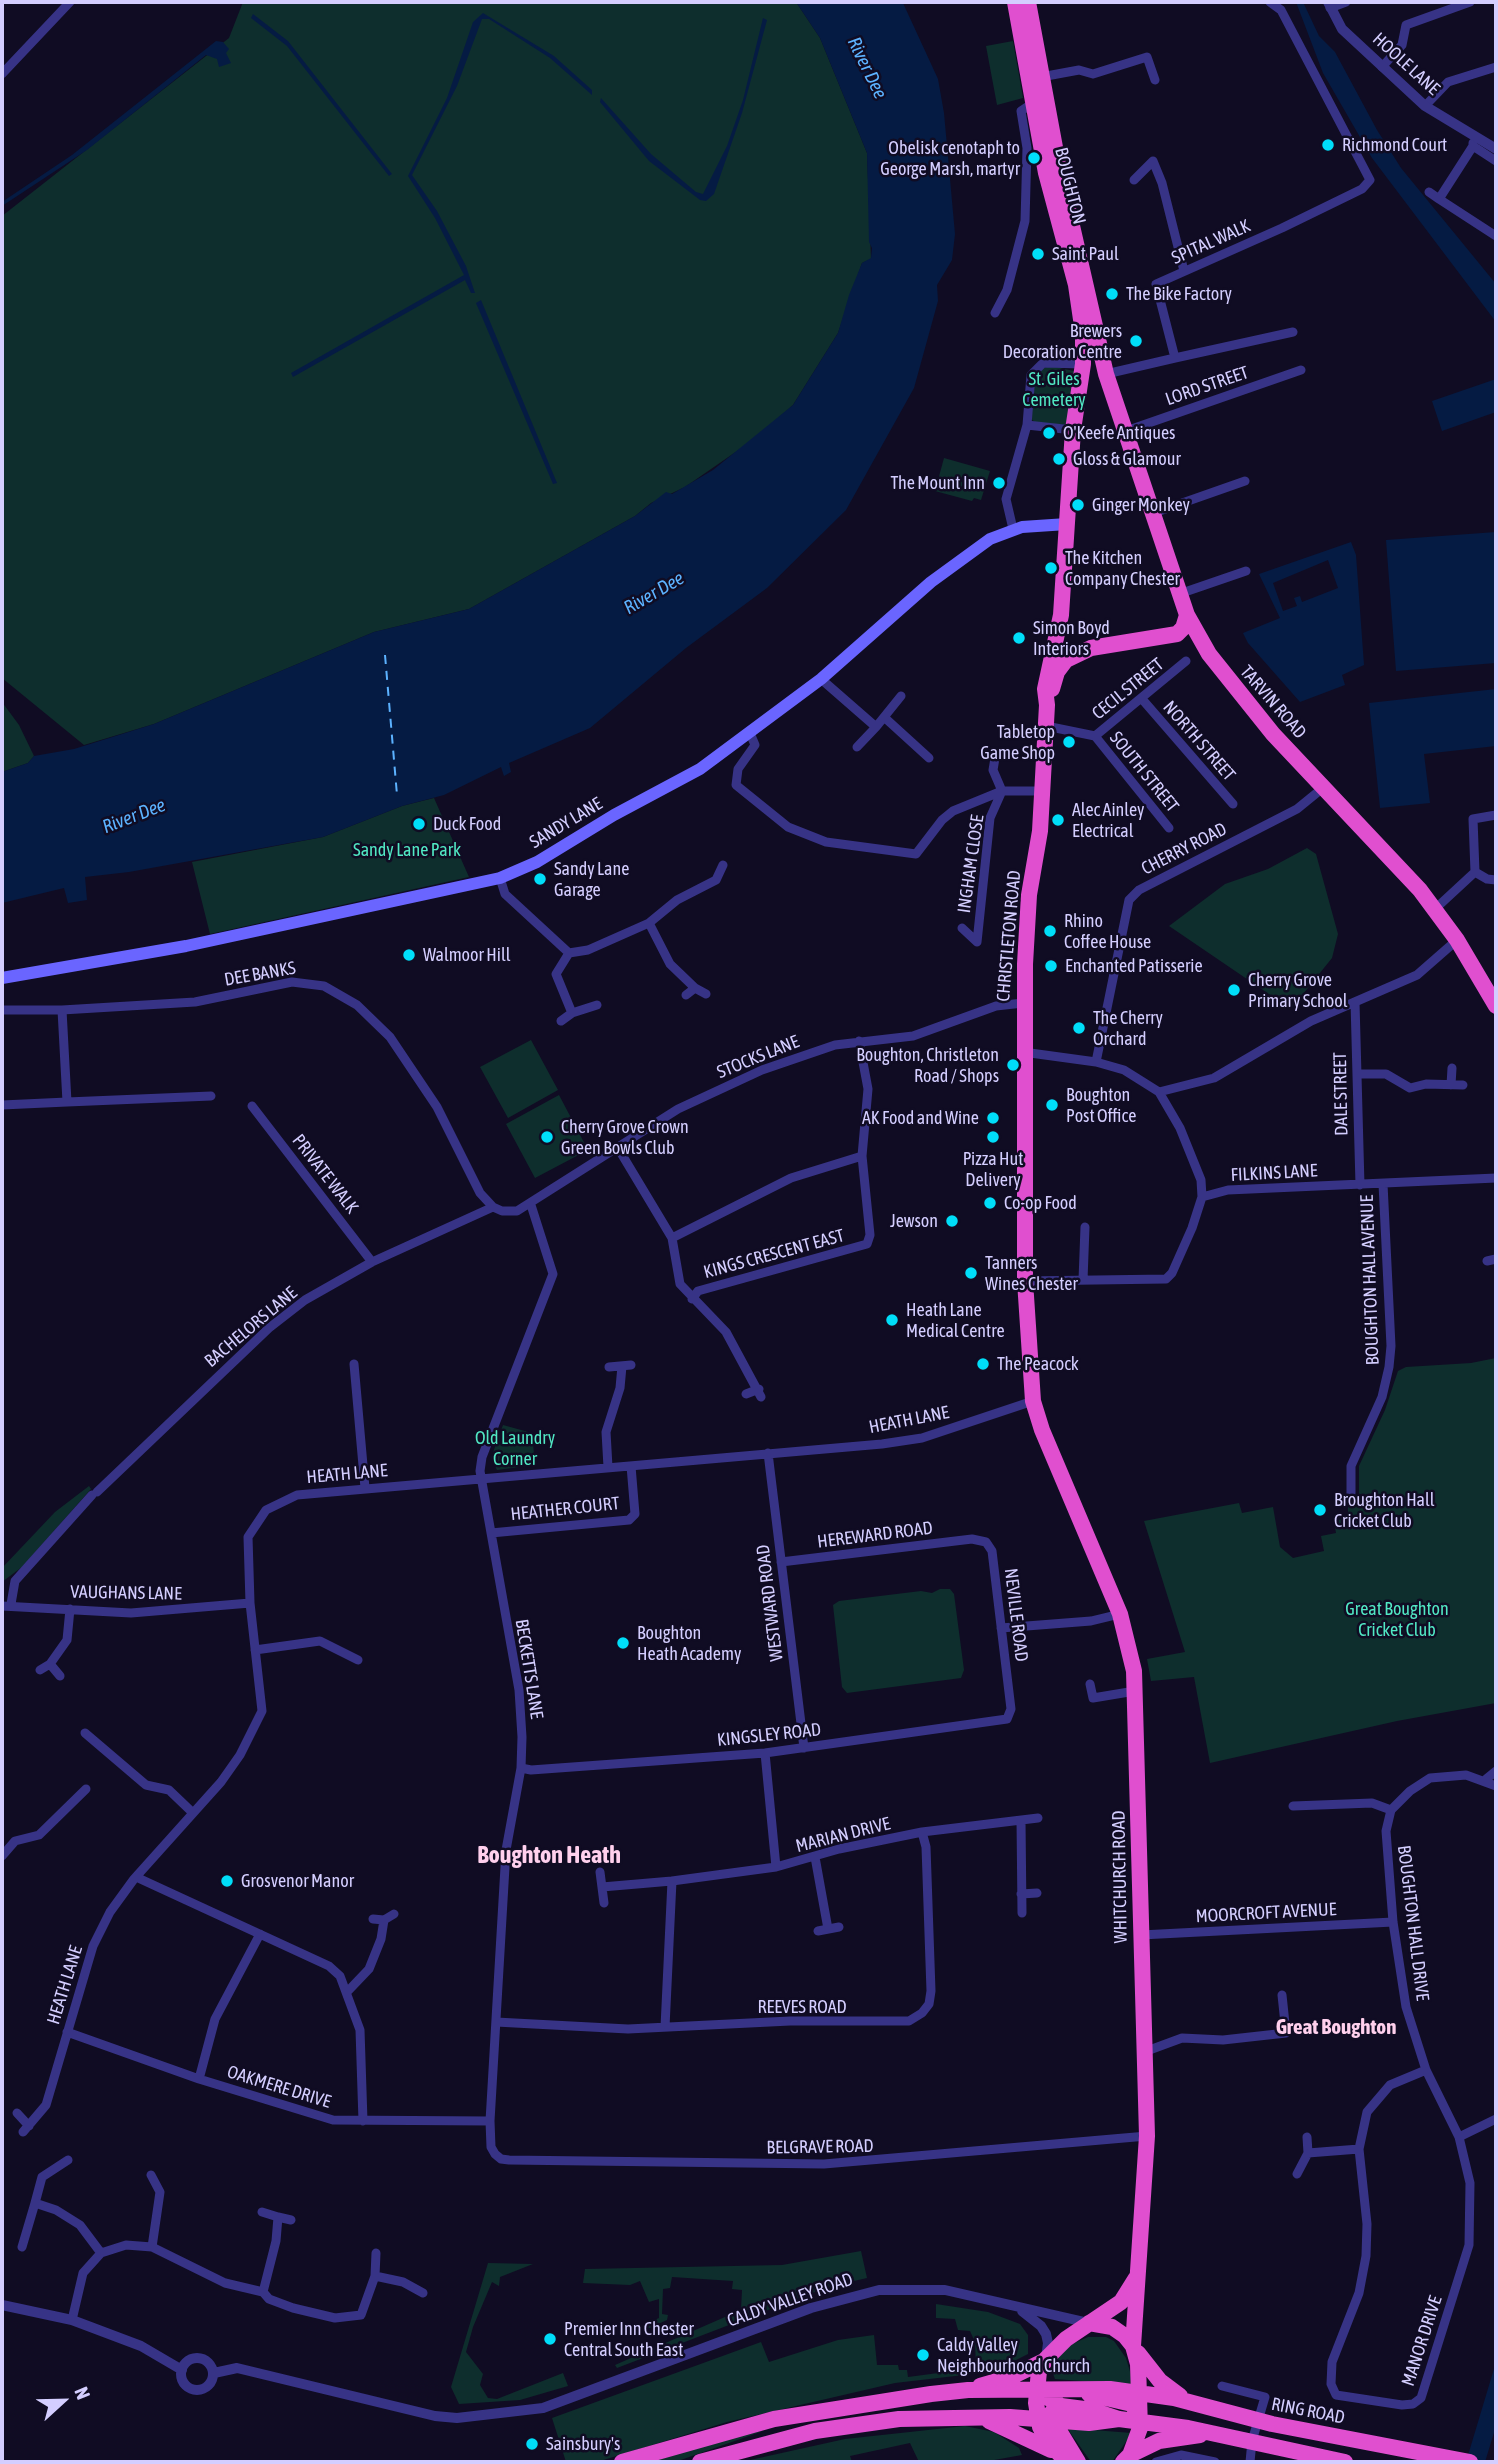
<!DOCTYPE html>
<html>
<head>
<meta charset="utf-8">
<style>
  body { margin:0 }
  #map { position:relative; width:1498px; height:2464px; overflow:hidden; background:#100c23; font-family:"Asap Condensed",sans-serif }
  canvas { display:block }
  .frame { position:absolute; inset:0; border:4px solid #d4ceff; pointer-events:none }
  .north { position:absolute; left:28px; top:2366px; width:70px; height:70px; -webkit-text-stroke:5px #100c23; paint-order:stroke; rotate:68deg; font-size:19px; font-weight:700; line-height:28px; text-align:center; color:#d4ceff }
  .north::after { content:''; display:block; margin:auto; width:24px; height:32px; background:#d4ceff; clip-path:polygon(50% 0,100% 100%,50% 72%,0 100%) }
</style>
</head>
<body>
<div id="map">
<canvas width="1498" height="2464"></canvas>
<div class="frame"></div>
<div class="north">N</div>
</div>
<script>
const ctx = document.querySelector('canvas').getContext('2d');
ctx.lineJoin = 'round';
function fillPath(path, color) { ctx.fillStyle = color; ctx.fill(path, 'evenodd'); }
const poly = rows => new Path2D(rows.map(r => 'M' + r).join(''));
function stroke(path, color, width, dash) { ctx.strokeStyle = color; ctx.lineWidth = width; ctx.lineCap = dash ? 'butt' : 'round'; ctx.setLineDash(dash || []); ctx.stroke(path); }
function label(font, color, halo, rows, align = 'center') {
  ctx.font = font + ' "Asap Condensed",sans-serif'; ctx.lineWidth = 5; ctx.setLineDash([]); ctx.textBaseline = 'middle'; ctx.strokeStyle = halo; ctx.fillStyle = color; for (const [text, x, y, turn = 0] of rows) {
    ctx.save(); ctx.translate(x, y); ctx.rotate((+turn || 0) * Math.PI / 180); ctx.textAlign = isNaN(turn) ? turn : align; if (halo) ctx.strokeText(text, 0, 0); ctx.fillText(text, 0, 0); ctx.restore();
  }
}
const green = poly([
  [243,2,796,2,820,38,867,153,871,259,862,263,838,333,793,405,753,440,685,487,651,503,635,516,469,609,374,632,154,724,84,745,2,678,2,216,229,38],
  [1013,41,1023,98,997,105,986,46],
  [1050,366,1079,372,1068,425,1036,423,1031,419,1033,380,1038,370],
  [944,458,990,471,981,500,974,498,972,501,935,491],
  [2,702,19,725,34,756,28,763,2,772],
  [434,798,469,877,210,934,192,862,323,837,402,806],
  [1307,848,1316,854,1338,934,1332,958,1291,1009,1169,926,1225,884,1268,869],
  [531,1040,558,1090,508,1118,480,1067],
  [559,1095,588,1150,535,1178,506,1124],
  [1496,1358,1496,1703,1397,1721,1210,1763,1194,1677,1151,1681,1147,1659,1185,1652,1144,1521,1239,1503,1242,1513,1273,1507,1280,1547,1293,1558,1324,1551,1321,1536,1336,1533,1334,1521,1348,1518,1348,1498,1359,1494,1359,1466,1385,1410,1398,1371,1406,1367,1471,1363],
  [503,1425,532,1433,535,1465,497,1470,491,1458],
  [89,1486,91,1489,22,1567,2,1582,2,1568,55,1512],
  [940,1589,950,1589,954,1594,964,1670,961,1678,847,1693,842,1687,833,1605,839,1601,921,1591,932,1593],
  [861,2251,867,2278,828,2287,617,2368,615,2365,741,2310,742,2290,732,2289,733,2281,672,2277,670,2288,663,2289,662,2314,668,2315,667,2320,645,2330,641,2326,659,2318,659,2299,649,2302,640,2281,630,2285,583,2283,585,2269,782,2265],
  [488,2263,533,2264,500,2277,499,2286,492,2282,473,2327,466,2352,483,2374,480,2385,488,2398,497,2399,563,2373,568,2386,520,2400,459,2404,451,2387],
  [936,2304,988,2312,1020,2324,1028,2335,1028,2354,1006,2365,1007,2370,895,2383,727,2422,597,2462,566,2462,552,2418,761,2342,769,2362,838,2340,874,2335,877,2365,898,2365,899,2370,907,2370,908,2377,976,2368,975,2342,970,2331,958,2330,955,2319,936,2318],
  [1088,2337,1106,2337,1114,2341,1126,2358,1134,2385,1055,2379,1051,2368,1060,2356,1070,2345],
  [965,2426,994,2432,1019,2448,1022,2455,983,2462,919,2462,910,2443,850,2456,852,2462,741,2462,845,2439],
  [1067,2428,1132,2433,1112,2462,1091,2462],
  [763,2431,675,2462,646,2462,740,2435]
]);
const water = poly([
  [796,2,903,3,938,79,944,113,955,234,952,260,937,285,938,301,914,388,846,510,767,588,686,648,590,728,509,763,511,772,504,776,501,767,444,795,402,806,323,837,129,872,85,877,87,900,68,903,64,888,2,903,2,772,28,763,34,756,74,749,154,724,374,632,469,609,635,516,666,492,672,494,713,470,793,405,838,333,849,295,862,263,871,258,872,248,869,242,867,153,820,38],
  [1296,2,1303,2,1319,36,1335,52,1377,130,1401,168,1496,284,1496,322,1372,158,1323,73],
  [483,13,554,56,592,90,592,95,550,58,489,19,482,19,457,86,412,175,437,211,466,266,475,293,471,293,465,280,293,377,291,373,464,275,435,218,408,176,447,98,473,22],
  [253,14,288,41,392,174,389,176,374,157,287,46,251,18],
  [763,18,767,20,742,113,714,194,706,201,700,200,649,161,600,102,601,98,651,154,696,192,703,194,727,146,743,100],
  [216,41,223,42,229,49,226,53,231,63,219,67,217,59,206,55,87,150,2,206,2,202,72,155],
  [481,300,557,483,553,484,476,303],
  [1496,379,1496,412,1442,431,1432,401],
  [1496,532,1496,663,1396,671,1386,540],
  [1351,542,1356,555,1364,665,1342,675,1345,685,1300,702,1248,643,1243,633,1280,618,1259,574],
  [1328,560,1338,588,1302,602,1300,596,1294,598,1297,606,1283,611,1273,583],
  [1496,689,1496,746,1424,754,1430,803,1380,808,1369,703],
  [1496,2362,1496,2426,1485,2462,1466,2462]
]);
const ferry = poly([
  [385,655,397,795]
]);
const minor = poly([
  [1330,8,1346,2],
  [1382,67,1402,45,1406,25,1470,2],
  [2,74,70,2],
  [1041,77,1079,70,1093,74,1147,57,1155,80],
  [1425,106,1448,82,1496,67],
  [1473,143,1473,146,1496,161],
  [1473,146,1439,199,1496,236],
  [1134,180,1153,161,1162,183,1184,271],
  [1429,192,1439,199],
  [995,313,1007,290,1025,221,1027,148,1021,111,1033,103],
  [1175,358,1293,332],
  [1106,374,1175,358,1156,284,1282,228,1362,189,1370,180,1281,10,1270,2],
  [1073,430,1027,425,1031,375,1043,363,1083,364],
  [1123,432,1301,370],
  [1151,514,1245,481],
  [1013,529,1006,499,1027,425],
  [1179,594,1246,571],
  [821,679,876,727,901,696],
  [1142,699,1233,804],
  [884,717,929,758],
  [1046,726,1095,736,1186,661],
  [750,733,755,745,738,769,736,785,788,827,826,842,916,854,942,820,953,811,1002,791,1042,791],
  [1095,736,1169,828],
  [857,747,876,727],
  [1475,872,1487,879,1496,880],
  [500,878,505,894,569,953,556,974,572,1013,597,1005],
  [1435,909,1475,872,1473,819,1496,815],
  [649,923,670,964,695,988,706,994],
  [962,928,977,942],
  [977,942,990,818,1002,791,993,770,995,758],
  [569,953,588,950,649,923,677,900,716,880,723,865],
  [686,995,695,988],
  [1355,1002,1360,1185],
  [2,1010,62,1010,195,1002,292,982,324,986,357,1005,390,1037,437,1107,480,1193,493,1207,502,1211,517,1211,678,1109,762,1070,835,1045,913,1036,996,1006,1023,1003],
  [561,1021,572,1013],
  [1023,1052,1096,1062,1124,1070,1159,1092,1180,1128,1201,1180,1202,1197],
  [1096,1062,1129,900,1139,890,1297,809,1324,787],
  [1357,1074,1386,1074,1410,1088,1426,1084,1463,1085],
  [1451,1085,1452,1068],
  [1159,1092,1214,1078,1311,1021,1417,975,1457,940],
  [67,1102,211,1096],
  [2,1105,67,1102,62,1010],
  [252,1106,372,1262],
  [618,1148,672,1238,680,1284,726,1332,761,1397],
  [531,1205,553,1274,482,1457,480,1471,519,1690,522,1737,521,1768,506,1850,490,2121,491,2147,495,2154,501,2159,509,2160,824,2164,1147,2136],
  [672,1238,791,1178,862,1156],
  [1487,1261,1496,1259],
  [1083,1280,1085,1227],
  [1025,1281,1166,1279,1172,1273,1192,1228,1202,1197,1228,1190,1496,1178],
  [692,1299,698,1291,867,1244,870,1235,862,1156,868,1089,859,1041],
  [354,1364,365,1488],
  [609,1367,631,1365],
  [746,1394,759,1389],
  [768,1453,804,1748],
  [608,1467,606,1432,620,1388,622,1366],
  [97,1492,269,1328,305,1300,372,1262,493,1207],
  [1351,1493,1351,1466,1382,1397,1389,1367,1391,1346,1383,1184],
  [491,1533,629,1520,635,1514,631,1466],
  [11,1604,15,1581,92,1495],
  [2,1606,131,1613,250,1603],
  [1001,1628,1091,1621,1120,1614],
  [255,1650,320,1641,358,1660],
  [40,1670,50,1664],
  [60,1676,50,1664,67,1640,70,1609],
  [1090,1684,1093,1698,1135,1691],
  [85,1733,146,1785,169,1790,193,1813],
  [765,1753,776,1867],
  [521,1768,531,1770,765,1753,1007,1719,1011,1709,992,1551,986,1542,972,1539,781,1562],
  [1485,1780,1496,1771],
  [1496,1786,1466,1775,1430,1778,1410,1791,1391,1810,1386,1831,1393,1922,1406,2007,1426,2070,1459,2137,1496,2119],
  [1293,1806,1372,1803,1391,1810],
  [1021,1820,1022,1913],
  [2,1856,15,1841,39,1835,86,1789],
  [815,1857,828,1929],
  [600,1872,604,1903],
  [136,1877,329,1966,340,1976,360,2030,363,2121],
  [602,1887,672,1881],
  [1021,1894,1037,1893],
  [373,1919,384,1920],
  [818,1931,839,1927],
  [1141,1935,1393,1922],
  [348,1991,369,1969,381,1939,384,1920,394,1914],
  [496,2022,628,2029,790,2021,909,2021,922,2013,929,2004,931,1991,926,1847,922,1832],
  [665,2027,672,1881,776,1867,839,1849,922,1832,1038,1818],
  [67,2032,199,2079,333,2120,490,2121],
  [1144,2052,1182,2038,1223,2040,1286,2033,1282,1995],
  [1426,2070,1390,2085,1367,2112,1359,2149,1367,2224,1366,2256,1359,2293,1332,2362,1331,2384,1336,2395,1402,2405,1413,2404,1421,2398,1469,2245,1470,2183,1459,2137],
  [199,2079,215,2019,260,1934],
  [17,2113,29,2126],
  [23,2132,46,2105,93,1946,110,1912,134,1879,221,1782,240,1755,262,1711,250,1603,248,1537,266,1510,297,1495,882,1444,922,1438,1033,1401],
  [1307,2137,1308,2153,1359,2149],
  [68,2160,42,2177,35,2203,56,2210,80,2225,101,2253],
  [1297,2174,1308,2153],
  [151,2175,160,2192,152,2247],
  [262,2212,278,2217,276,2241,263,2292],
  [278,2217,291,2220],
  [22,2247,35,2203],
  [375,2276,376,2253],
  [72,2320,83,2273,101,2253,126,2245,152,2247,225,2283,263,2292,269,2299,293,2308,335,2318,361,2315,375,2276,403,2282,423,2293],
  [1222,2386,1265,2397,1252,2441,1250,2462],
  [1156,2462,1181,2455,1215,2462]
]);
const tertiary = poly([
  [1328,2,1342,29,1425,106,1496,149],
  [2,2305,72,2320,141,2346,182,2370],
  [1022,2311,1041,2326,1046,2334,1048,2343,1046,2359],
  '181 2374a16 16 0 1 1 32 0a16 16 0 1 1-32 0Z',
  [214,2373,237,2368,435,2416,457,2418,543,2408,811,2308,879,2290,945,2290,1089,2323]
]);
const secondary = poly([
  [2,978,186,946,500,878,537,862,614,815,700,769,821,679,931,582,990,539,1022,527,1067,524]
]);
const trunk = poly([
  [1015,2,1046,173,1076,285,1083,333,1083,364,1073,430,1061,615,1045,689,1047,705,1040,831,1029,895,1025,964,1025,1281,1033,1401,1042,1430,1120,1614,1134,1671,1147,2136,1133,2346],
  [1028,2,1059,169,1106,374,1187,615,1209,654,1273,734,1420,890,1457,940,1496,1006],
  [1052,689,1057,672,1066,660,1091,648,1177,634,1183,628,1187,615],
  [1089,2323,1112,2327,1125,2336,1133,2346,1138,2364,1140,2428,1130,2455,1123,2462],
  [1138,2353,1160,2381,1180,2396],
  [980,2386,1011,2377,1044,2361],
  [1037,2391,1061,2406,1092,2410,1119,2419,1188,2428,1345,2462],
  [1089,2394,1132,2404,1140,2418],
  [1052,2412,1058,2429,1078,2462],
  [989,2421,1051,2450],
  [1130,2455,1159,2441,1200,2435],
  [622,2462,774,2419,931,2394,968,2390,1110,2389,1174,2398,1272,2424,1470,2462],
  [700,2462,815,2431,899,2419,1010,2417,1089,2423,1119,2419],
  [1067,2462,1048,2442,1040,2427,1036,2403,1039,2371,1046,2359,1066,2339,1121,2302,1136,2278]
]);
const markers = [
  [1328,145,7,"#00def9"],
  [1034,158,7,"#00def9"],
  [1038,254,7,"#00def9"],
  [1112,294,7,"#00def9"],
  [1136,341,7,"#00def9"],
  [1049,433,7,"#00def9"],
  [1059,459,7,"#00def9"],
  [999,483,7,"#00def9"],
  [1078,505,7,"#00def9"],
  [1051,568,7,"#00def9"],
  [1019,638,7,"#00def9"],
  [1069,742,7,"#00def9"],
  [1058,820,7,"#00def9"],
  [419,824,7,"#00def9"],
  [540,879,7,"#00def9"],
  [1050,931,7,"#00def9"],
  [409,955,7,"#00def9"],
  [1051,966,7,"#00def9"],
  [1234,990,7,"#00def9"],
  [1079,1028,7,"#00def9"],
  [1013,1065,7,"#00def9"],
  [1052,1105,7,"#00def9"],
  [993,1118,7,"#00def9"],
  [547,1137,7,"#00def9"],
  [993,1137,7,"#00def9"],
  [990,1203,7,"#00def9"],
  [952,1221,7,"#00def9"],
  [971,1273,7,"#00def9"],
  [892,1320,7,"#00def9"],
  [983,1364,7,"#00def9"],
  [1320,1510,7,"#00def9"],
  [623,1643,7,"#00def9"],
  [227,1881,7,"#00def9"],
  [550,2339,7,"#00def9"],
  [923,2355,7,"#00def9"],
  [532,2444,7,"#00def9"]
];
const streetNames = [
  ["HOOLE LANE",1406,64,42],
  ["BOUGHTON",1070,186,76],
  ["SPITAL WALK",1211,242,-24],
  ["LORD STREET",1207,386,-19],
  ["CECIL STREET",1128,689,-39],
  ["TARVIN ROAD",1273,702,49],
  ["NORTH STREET",1199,741,49],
  ["SOUTH STREET",1144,772,51],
  ["SANDY LANE",566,823,-31],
  ["CHERRY ROAD",1184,849,-27],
  ["INGHAM CLOSE",971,864,-82],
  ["CHRISTLETON ROAD",1009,936,-85],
  ["DEE BANKS",260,974,-10],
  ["STOCKS LANE",758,1057,-22],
  ["DALE STREET",1341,1094,-91],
  ["FILKINS LANE",1274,1173,-3],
  ["PRIVATE WALK",325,1174,52],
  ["KINGS CRESCENT EAST",774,1254,-15],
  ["BOUGHTON HALL AVENUE",1370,1280,-92],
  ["BACHELORS LANE",251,1327,-40],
  ["HEATH LANE",909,1420,-11],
  ["HEATH LANE",347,1474,-5],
  ["HEATHER COURT",565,1509,-6],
  ["HEREWARD ROAD",875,1535,-7],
  ["VAUGHANS LANE",126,1593,1],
  ["WESTWARD ROAD",770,1603,-97],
  ["NEVILLE ROAD",1016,1615,83],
  ["BECKETTS LANE",529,1669,81],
  ["KINGSLEY ROAD",769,1735,-6],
  ["MARIAN DRIVE",843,1835,-14],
  ["WHITCHURCH ROAD",1120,1877,-91],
  ["MOORCROFT AVENUE",1266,1913,-3],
  ["BOUGHTON HALL DRIVE",1413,1923,83],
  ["HEATH LANE",65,1985,-73],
  ["REEVES ROAD",802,2007],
  ["OAKMERE DRIVE",279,2087,17],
  ["BELGRAVE ROAD",820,2147,-1],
  ["CALDY VALLEY ROAD",790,2300,-19],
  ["MANOR DRIVE",1422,2341,-72],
  ["RING ROAD",1308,2411,11]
];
const poiNames = [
  ["Richmond Court",1342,145],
  ["Obelisk cenotaph to",1020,148,"right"],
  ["George Marsh, martyr",1020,169,"right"],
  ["Saint Paul",1052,254],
  ["The Bike Factory",1126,294],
  ["Brewers",1122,331,"right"],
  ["Decoration Centre",1122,352,"right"],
  ["O'Keefe Antiques",1063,433],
  ["Gloss & Glamour",1073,459],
  ["The Mount Inn",985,483,"right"],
  ["Ginger Monkey",1092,505],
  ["The Kitchen",1065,558],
  ["Company Chester",1065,579],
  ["Simon Boyd",1033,628],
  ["Interiors",1033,649],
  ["Tabletop",1055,732,"right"],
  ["Game Shop",1055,753,"right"],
  ["Alec Ainley",1072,810],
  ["Electrical",1072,831],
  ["Duck Food",433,824],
  ["Sandy Lane",554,869],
  ["Garage",554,890],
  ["Rhino",1064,921],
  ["Coffee House",1064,942],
  ["Walmoor Hill",423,955],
  ["Enchanted Patisserie",1065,966],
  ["Cherry Grove",1248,980],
  ["Primary School",1248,1001],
  ["The Cherry",1093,1018],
  ["Orchard",1093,1039],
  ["Boughton, Christleton",999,1055,"right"],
  ["Road / Shops",999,1076,"right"],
  ["Boughton",1066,1095],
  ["Post Office",1066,1116],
  ["AK Food and Wine",979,1118,"right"],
  ["Cherry Grove Crown",561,1127],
  ["Green Bowls Club",561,1148],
  ["Pizza Hut",993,1159,"center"],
  ["Delivery",993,1180,"center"],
  ["Co-op Food",1004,1203],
  ["Jewson",938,1221,"right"],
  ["Tanners",985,1263],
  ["Wines Chester",985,1284],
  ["Heath Lane",906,1310],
  ["Medical Centre",906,1331],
  ["The Peacock",997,1364],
  ["Broughton Hall",1334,1500],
  ["Cricket Club",1334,1521],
  ["Boughton",637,1633],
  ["Heath Academy",637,1654],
  ["Grosvenor Manor",241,1881],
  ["Premier Inn Chester",564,2329],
  ["Central South East",564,2350],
  ["Caldy Valley",937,2345],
  ["Neighbourhood Church",937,2366],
  ["Sainsbury's",546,2444]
];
const parkNames = [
  ["St. Giles",1054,379],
  ["Cemetery",1054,400],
  ["Sandy Lane Park",407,850],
  ["Old Laundry",515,1438],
  ["Corner",515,1459],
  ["Great Boughton",1397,1609],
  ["Cricket Club",1397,1630]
];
const waterNames = [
  ["River Dee",867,68,64],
  ["River Dee",654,593,-30],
  ["River Dee",134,816,-21]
];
const quarterNames = [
  ["Great Boughton",1336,2027]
];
const districtNames = [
  ["Boughton Heath",549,1855]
];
fillPath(green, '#0e2e2d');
fillPath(water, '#051b43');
stroke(ferry, '#5cb2ff', 2, [9, 7]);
stroke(minor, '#373386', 9);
stroke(tertiary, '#373386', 10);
stroke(secondary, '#6a65ff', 12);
stroke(trunk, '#e04fcf', 16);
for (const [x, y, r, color] of markers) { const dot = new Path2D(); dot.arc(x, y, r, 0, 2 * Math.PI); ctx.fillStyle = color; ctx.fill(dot); stroke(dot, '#100c23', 2.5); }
label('18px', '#d4ceff', '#100c23', streetNames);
label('18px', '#d4ceff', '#100c23', poiNames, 'left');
label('18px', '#51e8c4', '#100c23', parkNames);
label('italic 19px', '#5cb2ff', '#100c23', waterNames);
label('bold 21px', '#ffd0ed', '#100c23', quarterNames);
label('bold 24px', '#ffd0ed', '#100c23', districtNames);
</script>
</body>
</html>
